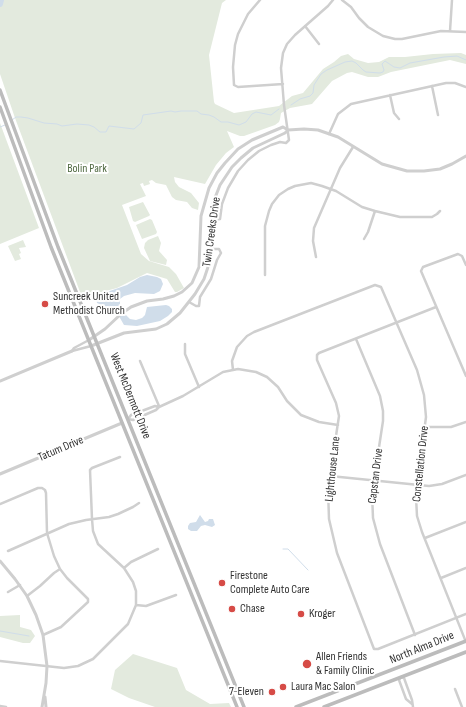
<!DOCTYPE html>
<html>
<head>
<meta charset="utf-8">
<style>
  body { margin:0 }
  canvas { display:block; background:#fff }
</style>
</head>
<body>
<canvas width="466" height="707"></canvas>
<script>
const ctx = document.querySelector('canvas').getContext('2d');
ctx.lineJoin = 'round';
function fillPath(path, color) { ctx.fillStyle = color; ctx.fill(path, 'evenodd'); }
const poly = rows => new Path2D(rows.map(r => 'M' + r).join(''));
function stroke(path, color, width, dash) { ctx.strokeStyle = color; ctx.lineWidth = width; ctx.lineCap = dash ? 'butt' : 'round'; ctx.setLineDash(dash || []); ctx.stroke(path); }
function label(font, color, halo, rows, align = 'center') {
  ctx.font = font + ' "Sofia Sans Condensed",sans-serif'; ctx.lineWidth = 4; ctx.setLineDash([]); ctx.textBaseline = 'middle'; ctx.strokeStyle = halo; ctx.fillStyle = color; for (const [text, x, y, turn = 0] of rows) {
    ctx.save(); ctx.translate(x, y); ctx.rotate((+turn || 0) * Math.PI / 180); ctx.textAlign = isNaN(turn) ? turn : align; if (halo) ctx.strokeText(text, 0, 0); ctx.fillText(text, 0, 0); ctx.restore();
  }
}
const green = poly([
  [0,0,226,0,222,3,209,55,214,102,215,104,234,113,279,106,292,96,303,93,323,69,334,62,341,56,348,54,354,59,368,63,379,62,389,57,405,57,433,54,461,53,466,55,466,64,450,60,391,72,378,77,368,77,352,72,347,73,332,81,312,104,290,108,281,113,280,119,279,122,275,125,244,136,240,136,227,131,234,147,226,153,216,165,205,184,174,177,175,182,179,187,191,193,199,203,198,210,192,208,187,202,176,200,172,197,166,185,156,183,152,180,149,181,150,184,144,186,143,183,140,184,146,196,122,205,141,254,149,261,169,267,176,274,184,288,177,292,175,292,167,279,147,273,117,288,102,292,83,300,15,118,0,74],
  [0,123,39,228,0,244],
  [143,202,150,215,149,216,135,222,133,221,129,207],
  [150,219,152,220,157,232,156,234,142,239,136,225],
  [158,236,161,243,159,251,167,260,166,265,150,261,144,248,145,243,148,240],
  [23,240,26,247,19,248,21,253,19,254,21,259,15,261,8,246],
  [20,615,20,627,31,630,35,636,30,643,23,643,0,637,0,616],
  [133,654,177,668,186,690,210,704,229,703,231,707,155,707,129,698,111,689,115,670]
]);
const water = poly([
  [147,275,157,277,161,279,163,284,160,291,154,294,135,293,124,296,120,299,120,308,123,312,130,319,136,320,142,318,145,315,147,307,166,305,169,306,172,309,172,312,168,316,160,321,137,326,124,325,116,311,97,303,96,299,98,295,127,285,140,277],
  [200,515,205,522,208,521,209,519,213,519,215,525,212,527,205,525,201,526,197,531,191,531,188,529,188,526,190,523,196,522]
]);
const stream = poly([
  [291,105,300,99,310,96,313,93,314,85,321,74,327,70,345,62,352,61,356,63,363,70,366,72,380,73,383,72,384,70,382,64,385,61,394,67,400,68,410,63,444,57,457,56,466,60],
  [12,120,16,117,21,117,28,118,44,123,57,124,62,126,77,124,89,125,94,127,100,132,106,132,109,126,134,129,141,123,143,115,171,111,175,112,181,111,197,111,201,114,209,115,214,117,221,122,228,122,239,125,246,122,252,114,256,112,271,115,279,109],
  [0,127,5,125],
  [283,549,288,549,308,570],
  [0,631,29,636]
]);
const river = poly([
  [0,4,1,0]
]);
const minor = poly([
  [260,0,248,14,238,34,235,45,233,67,234,85,238,87,283,84],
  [342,0,351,7,359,18,368,27,383,36,395,39,402,39,441,31,466,32],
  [305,26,319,44],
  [450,31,452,0],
  [432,86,438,115],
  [390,95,394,113,399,119],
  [329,134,338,114,351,104,446,83,455,83,466,87],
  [211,220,220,219,222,204,228,188,238,171,248,160,259,151,271,145,280,142,286,143,289,140,284,105,281,68,283,53,287,44,295,35,328,6,333,0],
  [364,239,368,232,375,211],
  [316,257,313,241,314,228,340,168,353,147],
  [466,265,462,256,458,254,423,267,421,271,466,376],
  [265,275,265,226,269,211,272,204,279,195,288,189,295,186,311,183,322,186,336,191,362,207,375,211,400,217,432,217,437,214,440,211],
  [189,302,196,306,199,306,200,297,211,279,217,260,221,253,219,249,212,249],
  [436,307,319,353,317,355,317,360,336,403,339,416,328,489,329,519,337,553,374,649,378,649,466,614],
  [356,339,380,396,383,411,383,421,372,493,373,518,380,544,415,635],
  [185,344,185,354,199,387],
  [72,351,74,348,89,340],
  [72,351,91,346],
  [140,361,159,406],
  [233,370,232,361,237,347,247,336,254,332,375,285,381,287,417,370,424,395,426,417,417,485,416,497,417,516,422,532,466,642],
  [128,419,131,415,155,406,159,407,183,396,223,372,238,369,256,372,267,377,278,387,287,401,301,415,319,422,338,425],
  [128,419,133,420,156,410,159,407],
  [425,427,451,427,466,422],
  [330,476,429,486,442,484,466,475],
  [0,504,38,488,42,488,45,490,46,493,47,533,54,556,60,569,67,578,88,599,88,602,61,627,43,635],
  [425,538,466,522],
  [8,551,69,524,86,520,109,517,118,514,133,507,139,503],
  [124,568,131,562,158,549],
  [441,578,466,568],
  [8,592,20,585],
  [27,596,40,586,54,573,60,569],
  [136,605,146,606,176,595],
  [0,661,64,668,78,666,93,659,128,624,136,605,136,591,133,582,124,568,98,544,93,531,92,519,90,470,92,468,120,457],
  [401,677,404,678,412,700,413,707],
  [401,677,399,680,406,699,412,704],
  [455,689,462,707],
  [0,706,6,707]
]);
const tertiary = poly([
  [89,340,105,329,121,314,131,307,147,301,163,299,174,296,182,292,192,283,199,267,201,216,209,188,217,173,225,163,238,149,252,140,283,127,288,130,304,129,318,130,338,137,382,164,407,171,424,171,440,169,452,164,466,156],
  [91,346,124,333,156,329,167,324,180,313,195,294,204,279,208,267,212,249,212,213,213,203,220,185,232,167,241,158,253,148,285,133,288,130],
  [0,381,72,351],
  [0,474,122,423],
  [0,561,15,579,27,596,36,615,43,635,47,666,46,683,42,707],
  [45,697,46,707]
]);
const secondary = poly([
  [0,90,58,247,244,707],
  [0,107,51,247,237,707],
  [296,707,466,641],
  [324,707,466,652]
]);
const markers = [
  [45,304,4,"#d64b46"],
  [222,583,4,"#d64b46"],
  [232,609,4,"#d64b46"],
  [301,614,4,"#d64b46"],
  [307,664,5,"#d64b46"],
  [283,687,4,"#d64b46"],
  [272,692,4,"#d64b46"]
];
const parkNames = [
  ["Bolin Park",87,169]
];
const streetNames = [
  ["Twin Creeks Drive",212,232,-82],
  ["West McDermott Drive",130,396,68],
  ["Tatum Drive",61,449,-23],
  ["Constellation Drive",421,464,-84],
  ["Lighthouse Lane",333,469,-84],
  ["Capstan Drive",376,476,-83],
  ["North Alma Drive",422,648,-22]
];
const poiNames = [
  ["Suncreek United",53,297],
  ["Methodist Church",53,311],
  ["Firestone",230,576],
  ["Complete Auto Care",230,590],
  ["Chase",240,609],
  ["Kroger",309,614],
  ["Allen Friends",316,657],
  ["& Family Clinic",316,671],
  ["Laura Mac Salon",291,687],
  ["7-Eleven",264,692,"right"]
];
fillPath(green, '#e3eade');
fillPath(water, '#d0ddea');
stroke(stream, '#d0ddea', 1);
stroke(river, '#d0ddea', 6);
stroke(minor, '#cfcfcf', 2.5);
stroke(tertiary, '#cfcfcf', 3);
stroke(secondary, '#bcbcbc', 3.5);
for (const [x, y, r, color] of markers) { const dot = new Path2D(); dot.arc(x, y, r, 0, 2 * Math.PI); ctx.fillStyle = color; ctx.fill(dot); stroke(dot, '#fff', 1.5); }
label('12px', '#516a42', '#fff', parkNames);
label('12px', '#323232', '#fff', streetNames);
label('12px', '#323232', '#fff', poiNames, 'left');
</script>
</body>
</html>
